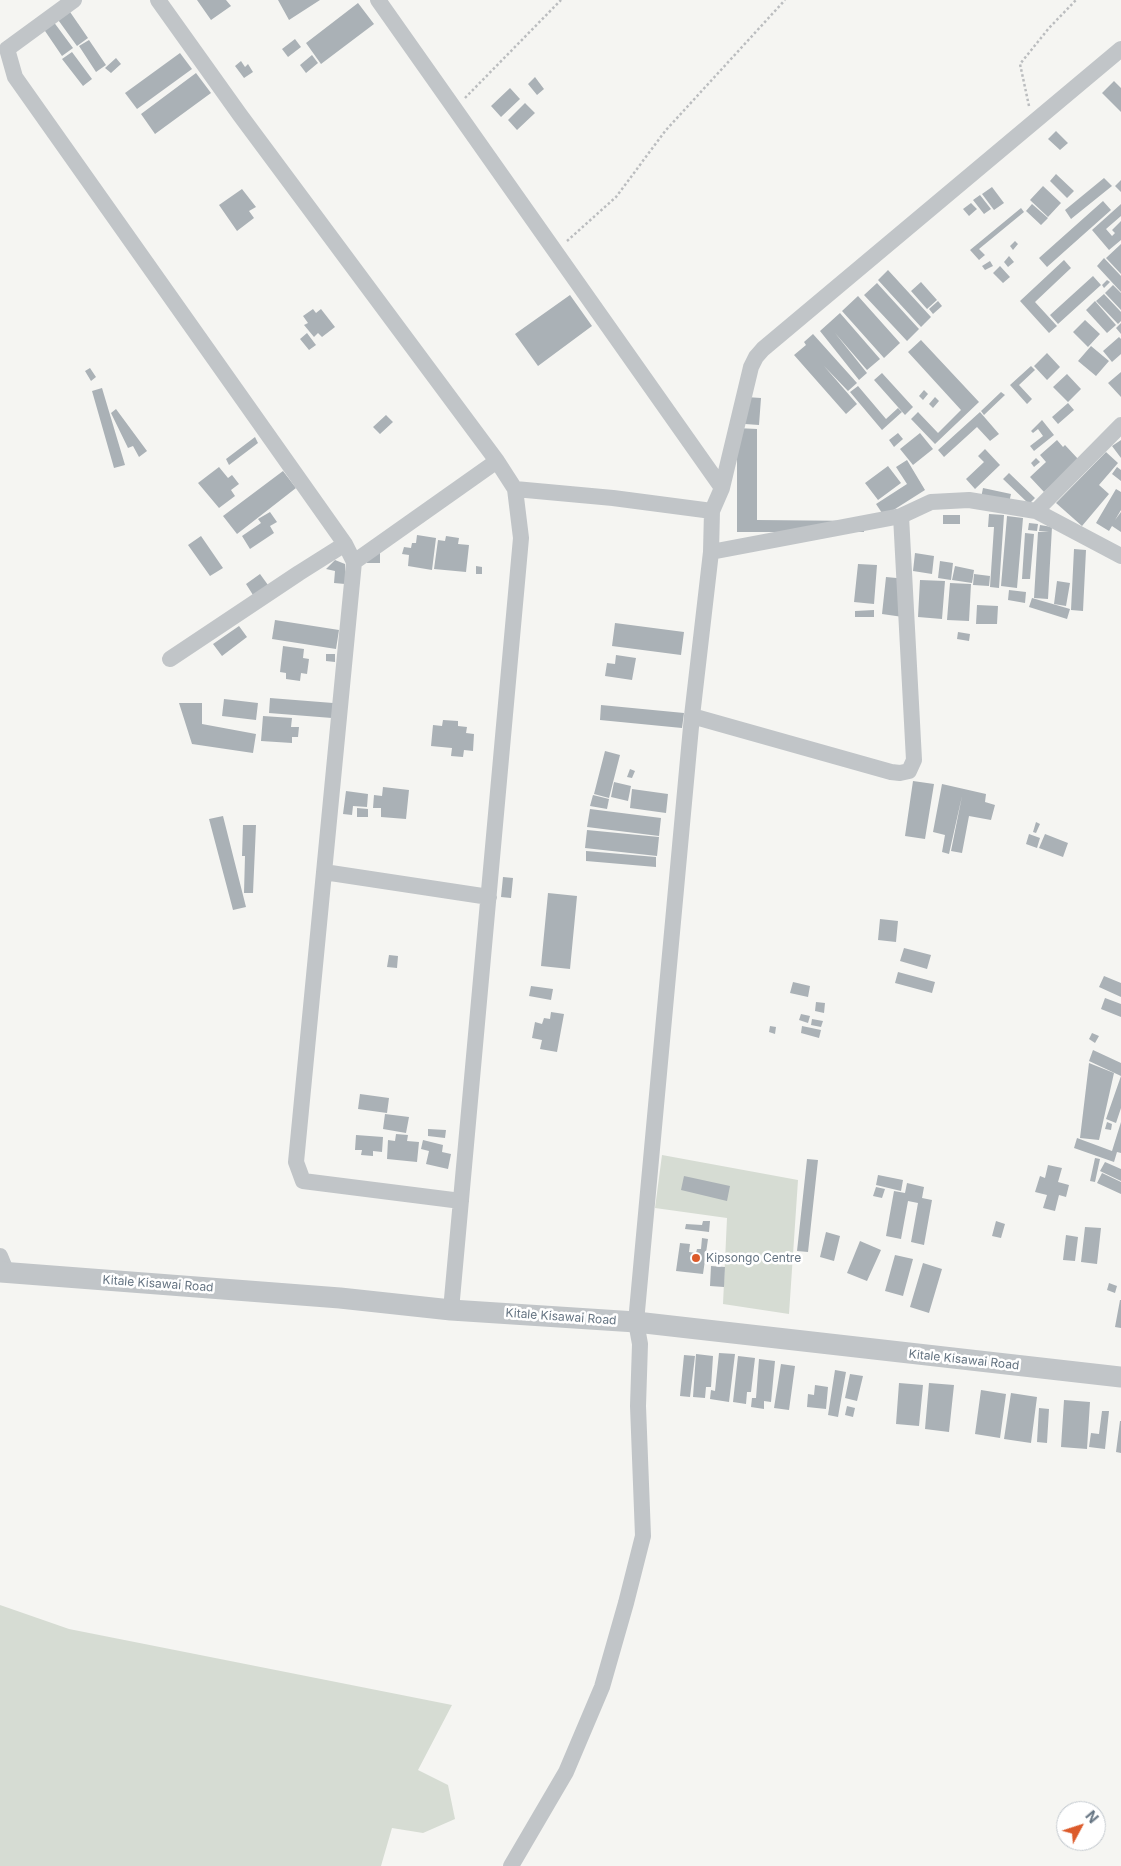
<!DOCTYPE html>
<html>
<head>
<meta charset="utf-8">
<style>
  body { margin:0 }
  #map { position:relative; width:1121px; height:1866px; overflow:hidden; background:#f5f5f2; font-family:Inter,sans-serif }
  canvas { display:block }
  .north { position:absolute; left:1056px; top:1801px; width:50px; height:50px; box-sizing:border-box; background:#fff; border:1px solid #c1c7cd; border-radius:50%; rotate:50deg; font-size:14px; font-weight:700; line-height:20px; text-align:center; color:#657482 }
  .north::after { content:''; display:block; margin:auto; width:18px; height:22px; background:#dc5b2b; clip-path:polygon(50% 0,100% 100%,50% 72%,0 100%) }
</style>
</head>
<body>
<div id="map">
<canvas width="1121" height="1866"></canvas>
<div class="north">N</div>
</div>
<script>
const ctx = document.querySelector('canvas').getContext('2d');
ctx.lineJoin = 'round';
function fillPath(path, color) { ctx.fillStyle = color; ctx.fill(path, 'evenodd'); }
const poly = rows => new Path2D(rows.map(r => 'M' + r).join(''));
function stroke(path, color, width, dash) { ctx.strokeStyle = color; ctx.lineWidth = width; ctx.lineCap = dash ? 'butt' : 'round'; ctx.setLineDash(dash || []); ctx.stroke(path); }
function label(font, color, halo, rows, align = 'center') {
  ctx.font = font + ' Inter,sans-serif'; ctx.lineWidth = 5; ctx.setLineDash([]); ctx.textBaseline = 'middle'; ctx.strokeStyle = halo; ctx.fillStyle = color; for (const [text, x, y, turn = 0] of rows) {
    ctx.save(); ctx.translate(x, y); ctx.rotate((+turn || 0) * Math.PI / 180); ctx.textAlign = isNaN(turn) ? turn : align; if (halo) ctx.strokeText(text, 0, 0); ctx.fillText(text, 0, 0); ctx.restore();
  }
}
const green = poly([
  [662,1155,798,1180,789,1314,723,1304,727,1218,655,1208],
  [0,1605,69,1629,452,1705,418,1770,448,1785,455,1819,423,1833,392,1828,381,1866,0,1866]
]);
const building = poly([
  [197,0,226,0,231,6,211,20],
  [278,0,320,0,289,20],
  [358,3,374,24,321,64,306,43],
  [68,9,88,38,77,46,56,17],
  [53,21,73,48,62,56,43,28],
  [295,39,301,47,288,57,282,49],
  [89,40,106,65,96,72,79,46],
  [72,52,92,79,83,86,62,59],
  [180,53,192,69,137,109,125,93],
  [312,55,318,63,306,73,300,65],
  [116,58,121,64,111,73,105,68],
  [241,61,245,67,248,64,253,72,244,78,235,66],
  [196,73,211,93,155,134,141,114],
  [535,77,544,89,537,95,528,84],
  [1114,81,1121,88,1121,112,1102,93],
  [510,88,520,99,501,117,491,106],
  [525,103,535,113,517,130,508,120],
  [1056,131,1068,143,1060,150,1048,139],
  [1056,174,1074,191,1067,198,1050,181],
  [1104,178,1112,186,1071,219,1065,210],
  [1121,180,1121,192,1115,186],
  [1043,186,1061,203,1048,217,1030,200],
  [992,187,1004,203,994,210,982,194],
  [242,189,256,207,249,211,254,218,237,231,219,205],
  [980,195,991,209,984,214,973,200],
  [1103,201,1111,210,1047,267,1039,258],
  [971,203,977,209,969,216,963,209],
  [1032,204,1048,218,1041,225,1026,211],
  [1121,204,1121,216,1106,229,1112,236,1115,233,1112,230,1121,221,1121,240,1109,250,1092,230],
  [1021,208,1024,212,979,249,985,255,979,260,970,250],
  [1015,241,1018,244,1013,250,1010,246],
  [1121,244,1121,274,1106,258],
  [1009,256,1014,262,1008,267,1004,262],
  [1104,258,1121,276,1121,292,1097,266],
  [1064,260,1071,268,1035,302,1057,326,1049,333,1020,301],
  [990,261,993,266,985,270,982,266],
  [1000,266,1010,277,1003,283,993,273],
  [888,270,931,317,921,327,878,280],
  [1093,276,1101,285,1058,324,1050,315],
  [1107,280,1110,282,1104,288,1102,285],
  [921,282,937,300,927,309,911,291],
  [877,283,919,329,907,341,864,295],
  [1113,285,1121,293,1121,310,1105,293],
  [1104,294,1121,312,1121,321,1118,324,1096,301],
  [570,295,592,326,538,366,515,334],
  [858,296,900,343,884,358,842,311],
  [938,301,942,306,933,314,929,309],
  [1095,301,1116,325,1107,333,1086,310],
  [313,309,316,313,321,309,335,327,322,337,318,333,314,337,304,325,308,323,303,316],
  [840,313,880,359,867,370,835,333,867,373,859,380,820,331],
  [1085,320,1100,334,1088,347,1073,332],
  [1121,323,1121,334,1116,328],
  [307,333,316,345,309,350,300,339],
  [813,334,857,383,848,391,824,366,857,404,846,414,794,355,806,345,804,342],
  [1119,337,1121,339,1121,354,1112,362,1103,351],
  [921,340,979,402,935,444,911,419,918,412,938,433,961,410,908,352],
  [1091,346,1109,361,1096,376,1078,361],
  [1047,353,1060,367,1047,380,1034,366],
  [1031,366,1035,370,1019,385,1032,399,1027,404,1010,385],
  [90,368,96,377,91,381,85,371],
  [1121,372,1121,397,1108,383],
  [882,373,913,407,905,415,874,380],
  [1067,374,1081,389,1068,402,1053,387],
  [858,386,886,419,898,408,902,412,882,430,850,392],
  [102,388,125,465,114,468,92,391],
  [924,390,928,394,923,400,919,396],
  [1001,392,1005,395,984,415,981,411],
  [746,397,761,398,759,425,745,424],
  [935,397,939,401,933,408,929,404],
  [1068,403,1074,410,1058,424,1052,417],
  [116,409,147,451,139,457,133,446,128,448,111,413],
  [980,412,999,434,990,441,977,427,944,457,938,450],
  [386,415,393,422,380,434,373,427],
  [1042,420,1054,435,1034,451,1030,446,1043,436,1038,429,1033,433,1031,431],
  [737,428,757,429,757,520,864,521,864,532,737,532],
  [898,433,903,439,894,447,889,440],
  [920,433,933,449,913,465,900,449],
  [255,437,258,443,229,465,226,459],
  [1057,440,1063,447,1065,445,1079,460,1044,492,1030,477,1046,462,1040,455],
  [1121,440,1121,458,1112,446],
  [985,449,1000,465,975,489,966,479,984,462,978,456],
  [1106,452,1118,463,1099,485,1109,494,1082,526,1056,503],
  [1036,458,1040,462,1034,467,1031,463],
  [907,460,925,490,884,516,876,504,907,484,896,467],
  [888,466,901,483,878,500,865,483],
  [219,467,228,478,232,475,239,484,231,490,235,496,219,508,198,483],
  [1117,467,1121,470,1121,481,1112,474],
  [283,471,296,488,237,534,223,516],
  [1009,473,1035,498,1029,504,1003,479],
  [983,488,1011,494,1009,503,981,498],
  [1116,489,1121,492,1121,510,1115,520,1121,512,1121,532,1112,526,1109,531,1096,523],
  [270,512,277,522,270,526,274,533,250,549,242,536,261,523,258,519],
  [989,514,1004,515,999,588,990,587,994,527,988,527],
  [943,515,960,515,960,524,943,524],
  [1007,516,1023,518,1017,588,1001,586],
  [1029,523,1038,524,1037,531,1028,530],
  [1040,525,1052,527,1048,599,1034,598,1038,532,1049,532,1039,531],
  [1025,533,1034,534,1030,579,1022,579],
  [417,535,436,538,432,570,408,566,409,555,402,554,404,547,411,548,412,543,416,543],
  [201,536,223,568,210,576,188,545],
  [446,536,459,538,458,544,469,545,466,572,434,569,438,540,445,541],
  [380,549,380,563,367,563,367,557],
  [1074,549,1086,550,1083,611,1071,610],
  [915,553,934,556,932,574,913,571],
  [335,560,345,564,345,584,334,583,335,571,326,569],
  [940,561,953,563,951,580,938,578],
  [858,564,877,565,874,604,854,602],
  [476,566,482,567,482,574,476,574],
  [955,566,974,570,972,583,952,580],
  [260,574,268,585,253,595,246,584],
  [974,574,990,576,989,586,973,585],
  [886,577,907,579,903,617,882,614],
  [920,580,945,581,942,619,918,617],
  [1057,581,1070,583,1066,606,1054,604],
  [950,583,971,584,969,621,947,620],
  [1009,590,1026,592,1025,603,1008,600],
  [1032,598,1070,609,1067,619,1029,607],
  [977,605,998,606,997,624,976,624],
  [874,610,874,617,855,617,855,611],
  [275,620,339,630,336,649,272,639],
  [615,623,684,632,681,655,612,646],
  [239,626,247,637,222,656,213,644],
  [958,632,970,634,969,641,957,639],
  [283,646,304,649,303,658,309,659,307,674,301,673,300,681,286,679,286,673,280,672],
  [326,654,335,654,335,662,326,661],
  [616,655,636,658,632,680,605,676,607,663,615,664],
  [270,698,333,703,332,718,269,713],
  [224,699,258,703,256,720,222,716],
  [179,703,202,703,202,724,256,734,253,753,192,744],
  [601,705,684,713,682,728,600,720],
  [263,716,292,718,291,727,299,727,298,737,292,737,292,743,261,741],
  [443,720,458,721,458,726,467,727,466,733,474,734,473,751,464,750,463,757,451,756,452,748,431,746,433,725,442,726],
  [605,751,620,755,609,798,594,794],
  [630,769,635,771,632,778,627,777],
  [913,781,934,784,925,839,905,836],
  [614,782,631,786,628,801,611,797],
  [942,784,986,794,985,802,995,805,991,820,969,816,962,853,951,851,962,796,949,854,942,852,945,835,933,832],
  [383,787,409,790,406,819,381,817,381,808,373,808,374,795,382,796],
  [632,789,668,794,666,813,630,808],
  [346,791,368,794,367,807,353,806,352,815,343,814],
  [593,795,609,799,607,809,590,806],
  [357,808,368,809,368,817,357,817],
  [590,809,661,818,659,836,587,827],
  [223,816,246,907,233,910,209,819],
  [1036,822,1040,824,1036,833,1033,832],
  [243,825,256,825,253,893,244,893,245,856,242,856],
  [587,830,659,837,657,856,585,848],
  [1029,834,1040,838,1037,848,1026,844],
  [1045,834,1068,843,1063,857,1039,848],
  [586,851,656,857,656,867,586,861],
  [503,877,513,878,511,898,501,897],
  [548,893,577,896,570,969,541,966],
  [880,919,898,921,896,942,878,940],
  [904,948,931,955,927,969,900,961],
  [389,955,398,956,397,968,387,967],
  [898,972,935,982,932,993,895,983],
  [1104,976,1121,983,1121,997,1099,987],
  [793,982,810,986,808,997,790,993],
  [531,986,553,989,551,1000,529,996],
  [1105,998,1121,1004,1121,1017,1101,1009],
  [816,1002,825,1003,824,1013,815,1011],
  [551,1012,564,1014,557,1052,540,1049,542,1040,532,1038,535,1022,542,1024,544,1018,550,1019],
  [801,1014,810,1016,808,1023,799,1020],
  [812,1019,823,1021,821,1027,811,1025],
  [770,1026,776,1027,775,1034,769,1032],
  [802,1026,821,1030,819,1038,801,1033],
  [1092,1033,1099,1036,1095,1043,1089,1039],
  [1093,1050,1121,1063,1121,1108,1116,1123,1106,1119,1121,1076,1089,1061],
  [1089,1063,1114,1073,1099,1140,1080,1138],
  [360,1094,389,1098,387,1113,358,1109],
  [385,1114,409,1117,406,1133,383,1129],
  [1107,1122,1112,1124,1111,1130,1105,1129],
  [1121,1122,1121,1153,1117,1152,1114,1162,1074,1148,1077,1138,1112,1151],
  [428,1129,446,1130,445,1138,428,1136],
  [396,1134,408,1135,407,1141,419,1142,417,1162,387,1159,388,1140,395,1141],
  [356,1135,383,1137,382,1152,373,1151,373,1156,361,1155,362,1150,355,1150],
  [423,1140,443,1145,442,1152,451,1154,448,1169,426,1164,429,1151,421,1149],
  [1095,1158,1100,1159,1095,1182,1090,1181],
  [807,1159,818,1160,808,1252,797,1251],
  [1105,1162,1121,1169,1121,1181,1100,1171],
  [1048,1165,1062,1168,1058,1182,1069,1185,1066,1197,1059,1195,1055,1211,1043,1208,1047,1195,1035,1192,1040,1176,1045,1178],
  [1102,1173,1121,1182,1121,1194,1097,1183],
  [878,1175,903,1180,901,1191,876,1185],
  [684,1176,730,1186,727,1201,681,1190],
  [907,1183,924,1187,922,1198,932,1200,924,1245,911,1242,918,1203,908,1201,901,1239,886,1236,894,1191,905,1193],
  [876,1187,885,1189,882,1198,873,1196],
  [703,1221,710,1221,709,1232,685,1229,686,1224,702,1225],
  [996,1221,1005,1224,1001,1238,992,1236],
  [1085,1227,1101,1228,1097,1264,1081,1262],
  [826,1232,840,1236,834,1261,820,1257],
  [1066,1235,1078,1237,1075,1261,1063,1260],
  [702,1238,708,1239,703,1274,676,1271,680,1243,690,1244,689,1252,696,1253,697,1249,701,1249],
  [860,1241,881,1250,867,1281,847,1273],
  [895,1255,913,1259,903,1296,885,1291],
  [923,1263,942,1269,929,1313,910,1307],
  [711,1266,725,1267,724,1287,710,1286],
  [1109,1283,1117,1286,1115,1293,1107,1290],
  [1120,1300,1121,1300,1121,1328,1115,1327],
  [719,1353,735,1354,729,1402,710,1399,711,1390,715,1391],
  [696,1354,713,1356,711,1387,706,1387,705,1398,693,1397],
  [684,1355,695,1356,690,1397,680,1396],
  [738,1356,755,1358,751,1392,747,1392,746,1404,733,1402],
  [759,1359,775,1361,771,1402,764,1401,764,1409,751,1407,752,1398,756,1398],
  [781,1364,795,1366,789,1410,774,1408],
  [835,1370,846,1372,838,1417,828,1415],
  [850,1374,863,1376,857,1401,845,1398],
  [899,1383,923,1385,919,1426,896,1424],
  [929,1383,954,1385,949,1432,925,1429],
  [815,1385,828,1387,826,1409,807,1407,808,1394,814,1395],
  [981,1390,1006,1394,1000,1438,975,1434],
  [1011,1393,1037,1397,1031,1443,1004,1439],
  [1064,1400,1090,1402,1087,1449,1061,1447],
  [847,1406,855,1408,853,1417,845,1415],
  [1039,1408,1049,1409,1047,1443,1037,1442],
  [1102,1411,1109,1411,1105,1449,1089,1447,1091,1433,1099,1434],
  [1120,1421,1121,1421,1121,1453,1116,1452]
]);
const path = poly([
  [465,98,561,0],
  [1029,106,1020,64,1049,28,1076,0],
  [567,241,616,197,666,130,785,0]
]);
const minor = poly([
  [74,0,7,49,15,77,345,544,354,562,296,1162,303,1181,461,1201],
  [158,0,240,115,497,461,515,489,521,538,451,1310],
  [378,0,722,488],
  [515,489,613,498,712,511],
  [1036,511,1121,425],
  [711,552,901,516,931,502,969,500,1036,511,1121,556],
  [354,562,497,461],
  [170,659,299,573,345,544],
  [692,716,891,772,900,773,909,771,914,760,901,516],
  [324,872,489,897],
  [0,1256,7,1273],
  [511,1866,566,1772,602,1687,626,1603,643,1536,638,1406,640,1344,636,1322,692,716,711,552,712,511,722,488,751,367,756,357,763,349,1121,49]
]);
const tertiary = poly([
  [0,1272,340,1298,451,1310,636,1322,1121,1377]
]);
const markers = [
  [696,1258,5,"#dc5b2b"]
];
const poiNames = [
  ["Kipsongo Centre",706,1258]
];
const streetNames = [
  ["Kitale Kisawai Road",158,1284,4],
  ["Kitale Kisawai Road",561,1317,4],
  ["Kitale Kisawai Road",964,1360,6]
];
fillPath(green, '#d6dcd3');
fillPath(building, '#aab1b6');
stroke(path, '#bbbdbf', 2.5, [2.5, 2.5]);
stroke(minor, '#c1c5c8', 16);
stroke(tertiary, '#c1c5c8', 21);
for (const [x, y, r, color] of markers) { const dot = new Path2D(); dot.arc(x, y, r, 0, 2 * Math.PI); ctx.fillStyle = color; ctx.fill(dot); stroke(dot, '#fff', 2); }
label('12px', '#657482', '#fff', poiNames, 'left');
label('12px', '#657482', '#fff', streetNames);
</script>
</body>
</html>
